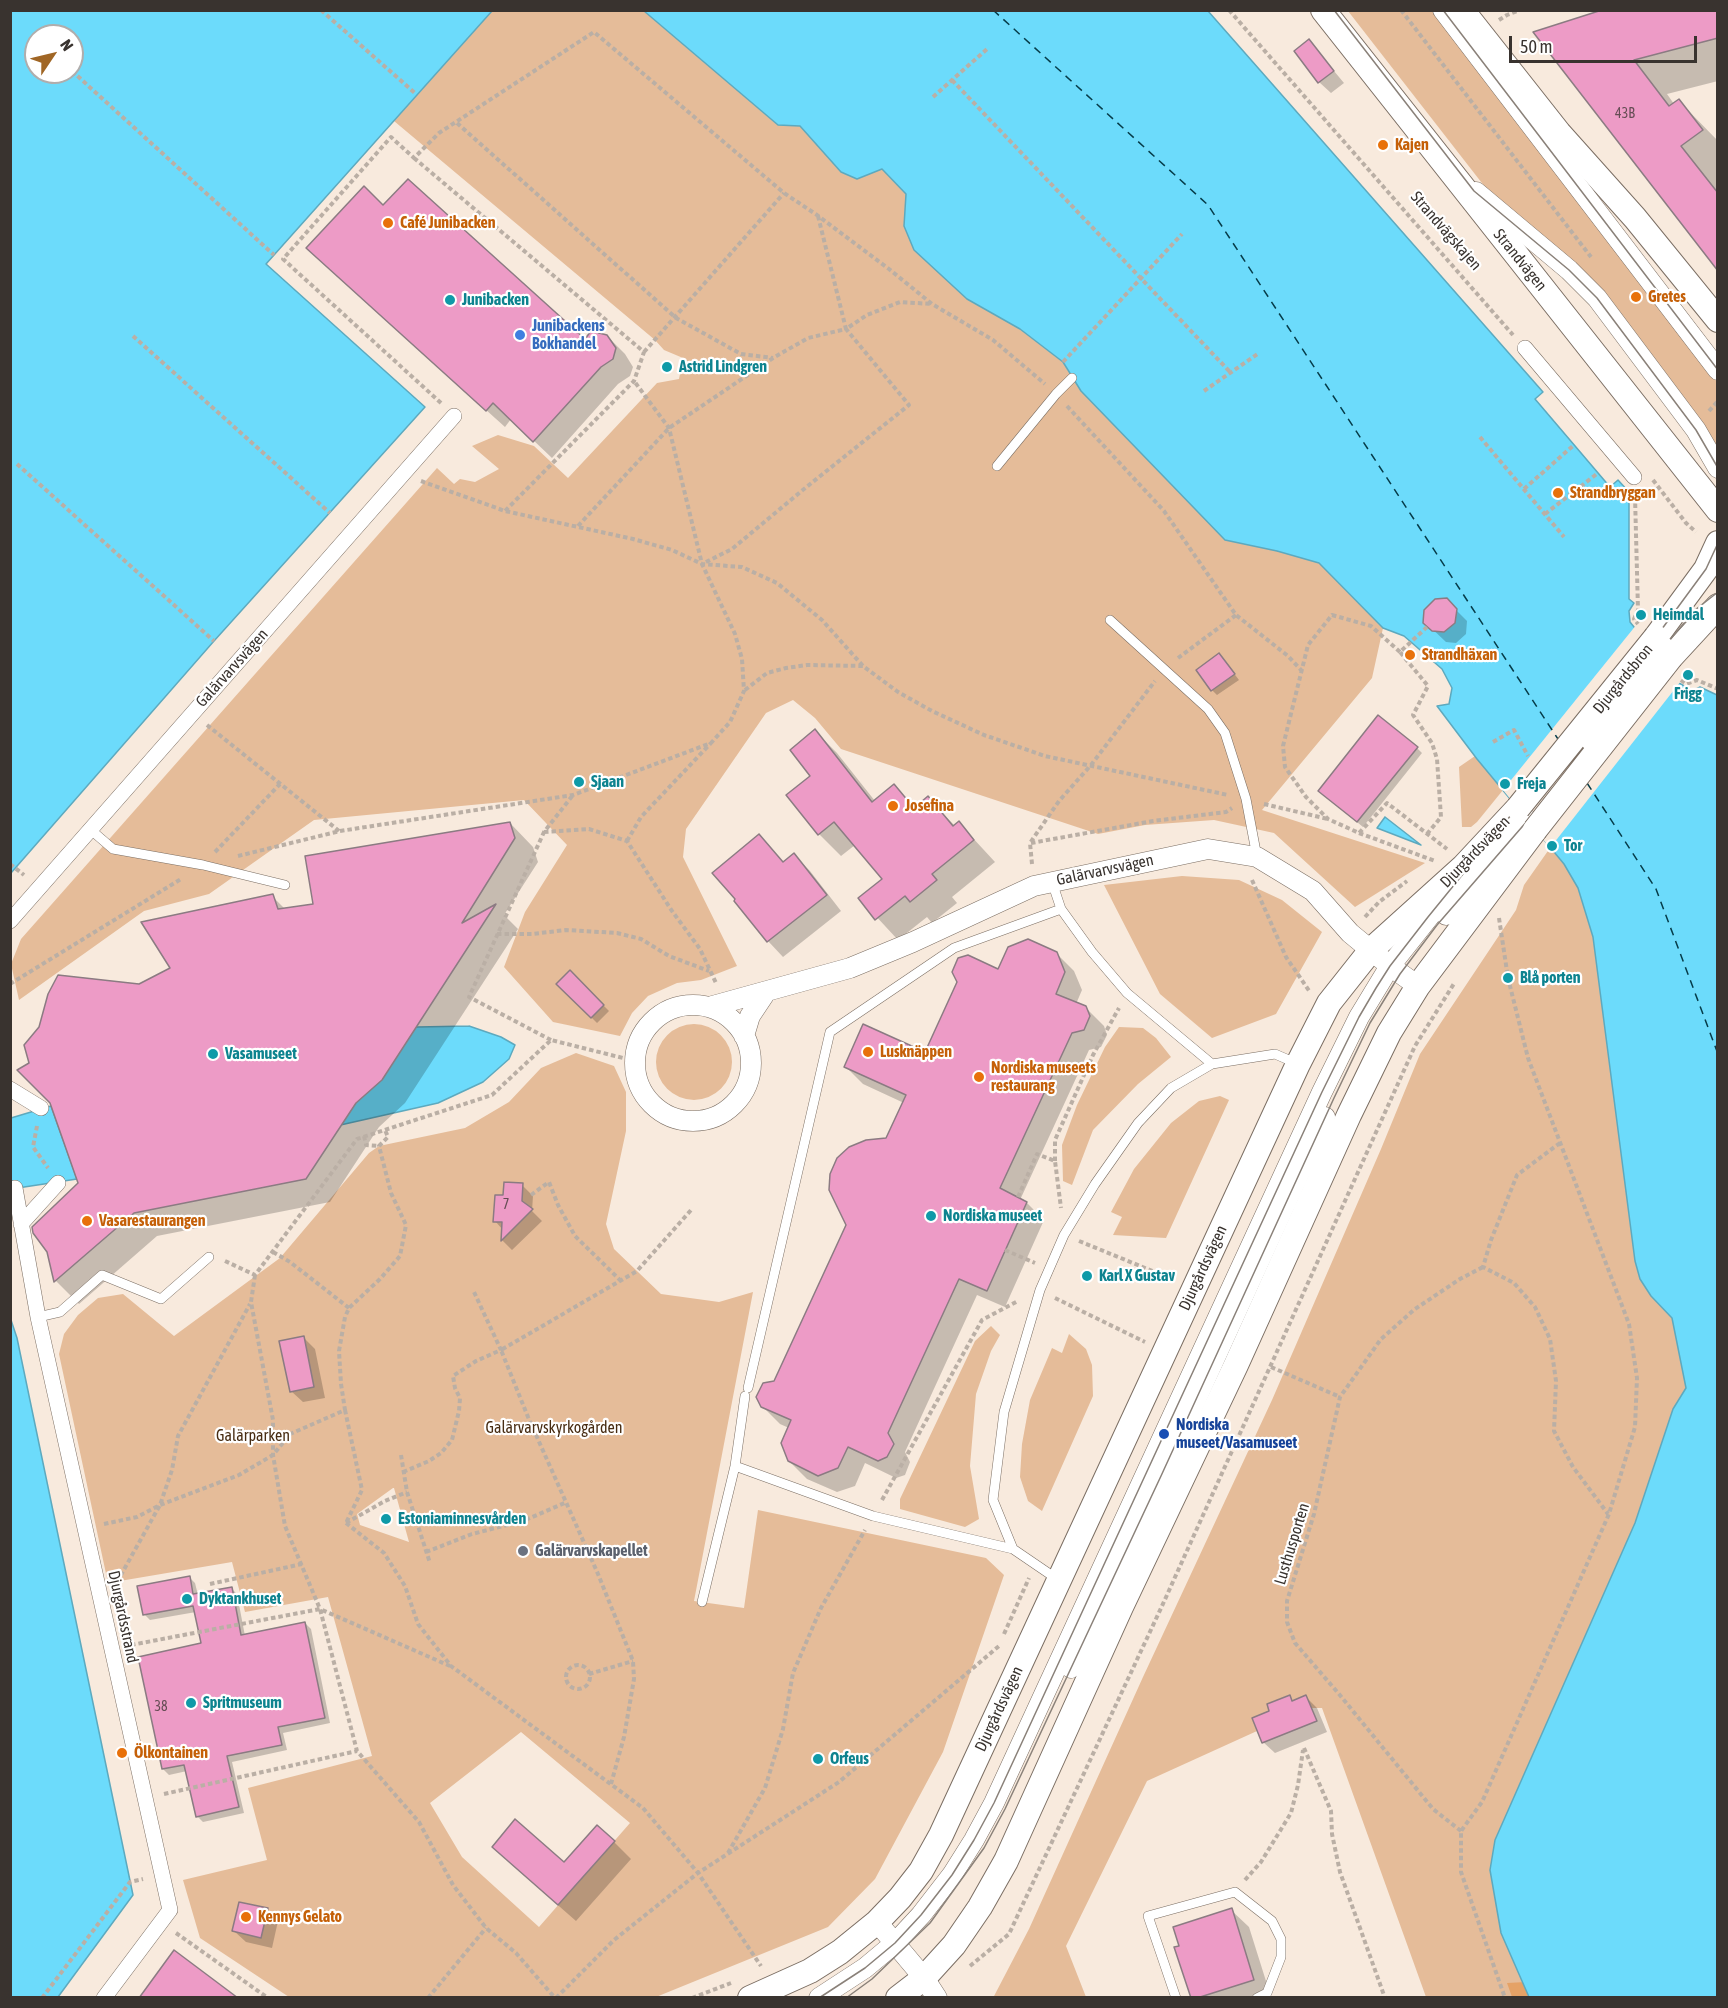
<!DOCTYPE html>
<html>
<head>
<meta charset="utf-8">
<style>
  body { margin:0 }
  #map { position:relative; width:1728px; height:2008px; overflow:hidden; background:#f8eadd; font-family:"Asap Condensed",sans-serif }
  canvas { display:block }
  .frame { position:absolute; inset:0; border:12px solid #39332f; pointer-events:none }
  .north { position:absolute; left:24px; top:24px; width:60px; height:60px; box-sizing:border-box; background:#fff; border:2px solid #b0adac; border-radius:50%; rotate:55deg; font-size:16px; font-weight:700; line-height:24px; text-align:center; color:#39332f }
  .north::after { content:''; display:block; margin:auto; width:21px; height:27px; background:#a06625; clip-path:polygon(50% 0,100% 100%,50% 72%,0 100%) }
  .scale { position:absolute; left:1509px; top:36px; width:188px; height:27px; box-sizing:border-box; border:3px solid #39332f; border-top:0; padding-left:8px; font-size:18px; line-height:21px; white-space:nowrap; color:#39332f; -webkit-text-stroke:4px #fff; paint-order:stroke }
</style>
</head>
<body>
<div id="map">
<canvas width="1728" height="2008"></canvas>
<div class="frame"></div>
<div class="north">N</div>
<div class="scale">50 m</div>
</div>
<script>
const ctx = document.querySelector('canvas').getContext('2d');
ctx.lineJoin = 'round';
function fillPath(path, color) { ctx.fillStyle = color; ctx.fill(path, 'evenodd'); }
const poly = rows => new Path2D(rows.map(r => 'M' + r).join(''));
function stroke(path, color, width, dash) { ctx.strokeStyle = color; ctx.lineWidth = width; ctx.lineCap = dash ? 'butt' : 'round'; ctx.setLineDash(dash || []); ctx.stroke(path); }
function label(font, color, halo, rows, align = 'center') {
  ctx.font = font + ' "Asap Condensed",sans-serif'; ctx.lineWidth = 4.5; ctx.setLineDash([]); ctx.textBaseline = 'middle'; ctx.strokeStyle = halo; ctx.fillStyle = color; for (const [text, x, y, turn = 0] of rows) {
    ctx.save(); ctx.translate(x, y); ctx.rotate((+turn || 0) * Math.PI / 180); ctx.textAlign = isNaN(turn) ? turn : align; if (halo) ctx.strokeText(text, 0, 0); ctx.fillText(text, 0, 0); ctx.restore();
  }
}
const green = poly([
  [492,11,644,11,778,125,800,126,841,172,857,179,882,169,906,194,904,226,967,299,1020,329,1063,362,1072,378,1277,551,1319,563,1383,628,1372,678,1262,810,1425,863,1355,907,1274,833,1214,820,1145,825,1098,834,841,749,815,718,793,700,766,713,686,829,683,857,737,966,701,980,677,983,648,996,632,1013,620,1036,553,1022,504,967,525,912,567,845,524,800,314,820,209,894,144,911,19,1000,11,964,21,939,437,468,454,484,460,479,475,482,499,469,472,446,498,435,534,446,568,478,657,383,679,379,683,358,664,350,655,340,394,121],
  [1348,11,1432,11,1717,382,1717,442,1715,444,1492,196],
  [1475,756,1503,790,1477,822,1471,827,1462,827,1459,767],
  [1550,848,1564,864,1578,888,1593,937,1635,1261,1640,1279,1651,1296,1672,1318,1687,1388,1673,1409,1635,1523,1495,1840,1529,1997,1426,1997,1322,1708,1311,1708,1306,1695,1292,1701,1289,1695,1267,1704,1269,1711,1252,1718,1257,1731,1147,1781,1066,1946,1086,1997,993,1998,1029,1929,1143,1677,1272,1400,1381,1149,1420,1054,1516,910,1524,885],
  [1182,876,1239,880,1282,900,1322,932,1276,1014,1212,1038,1160,994,1104,885],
  '656 1062a38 38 0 1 1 76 0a38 38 0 1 1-76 0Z',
  [1119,1027,1143,1028,1156,1038,1171,1057,1138,1084,1093,1130,1072,1185,1063,1181,1062,1145,1077,1105,1105,1047],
  [576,1053,614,1066,626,1092,626,1131,606,1224,614,1249,661,1294,719,1302,753,1292,694,1601,744,1608,758,1510,986,1558,1004,1575,943,1752,875,1879,828,1927,656,1997,289,1997,200,1938,183,1880,267,1860,248,1788,372,1756,328,1597,245,1612,232,1562,108,1583,59,1354,64,1334,78,1315,98,1298,123,1294,174,1336,280,1258,369,1153,379,1146,465,1128,509,1102,541,1068],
  [393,1488,394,1488,409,1542,360,1525,357,1514],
  [521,1732,630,1823,539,1927,462,1857,430,1803],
  [1220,1096,1229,1100,1166,1238,1113,1235,1122,1217,1111,1212,1134,1169,1171,1123,1199,1101],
  [991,1326,1000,1335,991,1351,976,1394,970,1466,979,1519,965,1527,900,1509,900,1499,975,1341],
  [1069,1334,1086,1349,1092,1365,1093,1396,1042,1511,1028,1501,1020,1477,1022,1444,1030,1400,1052,1348,1062,1353]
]);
const forest = poly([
  [1526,1982,1532,1997,1512,1997,1507,1983]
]);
const water = poly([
  [11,10,492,11,266,264,425,407,214,641,11,873,11,10],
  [36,36,72,36,72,72,36,72,36,36],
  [644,11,1208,11,1543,392,1535,399,1610,487,1618,480,1629,492,1629,599,1634,603,1629,611,1630,622,1679,683,1693,691,1700,687,1717,695,1717,1997,1529,1997,1501,1933,1490,1870,1495,1840,1635,1523,1673,1409,1686,1388,1672,1318,1651,1296,1640,1279,1635,1261,1593,937,1578,888,1564,864,1477,759,1437,706,1449,704,1452,688,1442,669,1404,636,1383,628,1319,563,1277,551,1225,540,1081,391,1063,362,1020,329,967,299,914,250,904,226,906,194,882,169,857,179,841,172,800,126,778,125,644,11],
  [1385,817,1421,845,1377,828,1385,817],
  [469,1026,501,1037,515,1045,509,1059,483,1082,438,1103,336,1126,321,1046,417,1027,469,1026],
  [51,1106,77,1179,11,1189,11,1118,51,1106],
  [10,1317,17,1338,133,1895,58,1997,11,1997,10,1317]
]);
const pier = poly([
  [1637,624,1681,681,1550,848,1503,790]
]);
const shadow = poly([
  [1607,10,1718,10,1718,81,1667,94,1674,104,1679,101,1718,141,1718,268],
  [1309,41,1344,83,1331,93,1319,82,1296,51],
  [383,207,586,341,607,336,625,354,633,367,630,376,618,384,552,458,511,419,505,427,325,265],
  [1446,600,1467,621,1466,634,1456,643,1446,642,1425,622],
  [1219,654,1239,680,1217,695,1212,690],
  [815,731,837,753,875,801,894,786,916,808,928,798,955,826,959,823,995,862,952,897,957,903,932,923,927,917,898,940,860,899,884,879,855,845,841,856,819,834,788,795,813,776],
  [1417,748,1422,753,1363,827,1325,796],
  [510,823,533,847,538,862,504,915,518,929,405,1103,379,1127,330,1202,157,1236,79,1304,56,1281,48,1251,80,1184,139,986,172,969,272,896,285,909,315,905],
  [759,836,784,863,794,855,810,871,841,911,783,957,768,941,736,901],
  [1056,953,1074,971,1082,990,1076,1004,1086,1008,1104,1026,1107,1035,1101,1047,1089,1050,1020,1200,1027,1203,1044,1220,1005,1307,977,1295,905,1452,910,1462,905,1475,896,1478,865,1463,855,1486,837,1492,807,1479,789,1461,789,1428,780,1424,762,1406,775,1383,904,1103,863,1084,845,1066,926,1054,999,971],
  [570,972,609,1011,597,1023,558,984],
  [522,1185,533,1196,532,1211,542,1221,512,1250,502,1240,503,1230,495,1221,504,1197],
  [303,1337,315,1349,325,1398,303,1402,291,1391],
  [189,1577,195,1583,198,1595,231,1588,237,1594,245,1636,305,1623,311,1629,330,1723,283,1733,287,1750,232,1762,244,1813,203,1822,197,1816,187,1771,169,1775,163,1769,203,1645,196,1612,150,1620,144,1614],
  [1289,1697,1294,1702,1306,1697,1317,1708,1327,1732,1275,1753,1263,1742,1271,1711],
  [614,1842,631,1859,576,1921,511,1864,564,1864],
  [267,1909,278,1921,272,1948,246,1942,234,1931],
  [1231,1910,1249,1927,1271,1997,1192,1998]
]);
const ferry = poly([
  [993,10,1208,205,1558,739],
  [1587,783,1656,889,1718,1054]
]);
const building = poly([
  [1602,10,1718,10,1718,38,1634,60,1669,106,1679,99,1703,130,1681,146,1718,193,1718,271,1533,32,1602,10],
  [1309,39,1334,71,1318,83,1294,51,1309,39],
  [408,179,585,339,591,331,607,335,616,348,613,359,601,367,533,442,493,403,486,411,306,248,364,186,383,205,408,179],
  [1447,598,1457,609,1455,623,1444,632,1432,631,1423,623,1424,610,1435,599,1447,598],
  [1219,653,1235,674,1211,691,1196,670,1219,653],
  [1378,715,1418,747,1357,822,1318,791,1378,715],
  [815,729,872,802,894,784,914,808,928,796,953,826,959,821,974,840,932,874,937,880,910,902,905,896,875,920,858,898,882,879,834,822,818,835,786,795,810,776,790,750,815,729],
  [510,822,515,838,462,923,496,904,382,1080,356,1103,306,1179,134,1213,54,1282,47,1252,33,1233,32,1227,78,1183,50,1103,17,1070,29,1063,24,1045,39,1027,48,994,58,975,139,984,170,968,141,922,273,894,278,909,313,904,305,856,510,822],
  [759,834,783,862,794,853,827,895,767,942,734,901,735,899,712,873,759,834],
  [1028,939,1057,952,1065,972,1056,994,1086,1006,1090,1016,1084,1030,1072,1033,1000,1188,1027,1202,987,1291,959,1279,888,1433,894,1444,887,1457,878,1461,848,1447,838,1468,818,1476,788,1461,781,1443,791,1420,761,1407,756,1397,763,1383,774,1381,846,1225,829,1190,830,1174,837,1158,849,1147,866,1140,886,1138,906,1095,844,1067,863,1024,925,1052,957,982,952,972,958,958,968,955,998,969,1008,947,1028,939],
  [570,970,604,1005,591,1018,556,984,570,970],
  [504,1182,523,1183,522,1201,533,1209,501,1241,502,1222,493,1222,495,1195,503,1195,504,1182],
  [304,1336,314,1387,290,1392,279,1341,304,1336],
  [190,1576,193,1594,232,1587,241,1635,305,1622,325,1718,278,1727,282,1745,227,1756,239,1807,196,1817,184,1765,162,1769,138,1657,201,1643,193,1606,143,1615,137,1586,190,1576],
  [1290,1695,1292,1701,1306,1695,1317,1721,1262,1743,1252,1718,1269,1711,1267,1704,1290,1695],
  [515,1819,564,1862,597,1825,615,1841,558,1905,492,1847,515,1819],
  [239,1902,268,1908,261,1938,232,1931,239,1902],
  [1232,1908,1254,1980,1197,1998,1191,1998,1174,1947,1179,1946,1173,1927,1232,1908],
  [174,1950,238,1998,139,1998,174,1950]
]);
const path = poly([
  [321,10,416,94],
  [1229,10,1513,335],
  [1401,10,1591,257],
  [1499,20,1507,15,1520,10],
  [72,71,274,255],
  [952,80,1231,373],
  [933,97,987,49],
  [457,123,676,318,741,354,773,358],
  [414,158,644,352,634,381,505,511],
  [818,216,846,329,867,315,900,302,932,304],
  [133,336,330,513],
  [644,352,784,193],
  [1063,362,1182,234],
  [1204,391,1259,353],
  [441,403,283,259,391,137,414,158,439,133,594,32,784,193,817,215,889,269,932,304,993,340,1045,384],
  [1067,406,1164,511,1236,615,1288,656,1302,671],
  [1709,411,1718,401],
  [1480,437,1564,537],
  [17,464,214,641],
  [1653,480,1686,523,1696,532],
  [421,481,505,511,633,539,672,550,702,564,742,567,777,583,822,620,863,666,898,692,932,711,984,735,1045,756,1228,795],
  [1524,489,1574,445],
  [1635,496,1638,610,1634,619,1638,624],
  [1545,514,1598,473],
  [578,526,669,428,773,358,808,338,846,329,909,405,804,489,732,549,704,563],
  [1400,652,1371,626,1332,615,1308,645,1283,746,1285,767,1306,797,1328,819,1359,833,1387,803,1447,849],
  [1178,658,1236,615],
  [1681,680,1686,684,1697,680,1718,689],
  [745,690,767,673,786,668,807,665,863,666],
  [207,725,339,831],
  [1493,742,1514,730,1528,756],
  [1264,804,1328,819],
  [544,832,589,829,627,841,672,911,700,949,716,983],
  [1359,833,1435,861],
  [1427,834,1441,817,1437,759,1432,743,1413,715,1428,686,1400,652,1427,627],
  [627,841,641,817,711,743],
  [1031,843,1153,821,1226,812,1232,808],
  [215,852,280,784],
  [238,856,340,831,573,795,711,743,730,722,744,691,742,659,735,634,702,564,669,428,634,381],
  [10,864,24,875],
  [1032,864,1030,843,1059,801,1091,765,1155,681],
  [1252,880,1286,957,1310,992],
  [1365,917,1379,902,1407,881],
  [1499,918,1508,978,1528,1058,1629,1324,1637,1378,1635,1427,1609,1514,1482,1802,1461,1831,1461,1872,1505,1998],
  [497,934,532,934,566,930,617,933,641,939,669,956,709,971],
  [10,984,181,879],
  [551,1040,469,997,544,832,573,795],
  [37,1126,33,1147,48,1168],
  [364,1136,366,1145,379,1146],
  [1560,1143,1517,1175,1491,1240,1483,1267,1514,1283,1535,1307,1550,1339,1556,1381,1554,1431,1573,1467,1608,1514],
  [1055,1161,1055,1140,1093,1055,1119,1008],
  [531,1195,549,1182,558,1205,575,1236,621,1281],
  [1018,1197,1037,1154,1055,1161,1061,1208],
  [1079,1241,1172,1279],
  [1005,1250,1035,1263],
  [273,1252,290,1262,349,1308],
  [225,1261,255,1275,357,1139,492,1095,551,1040,635,1061],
  [255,1275,251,1302,273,1420,273,1455,285,1526,320,1609,357,1751,419,1822,453,1885,486,1928,516,1953,555,1998],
  [1055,1298,1145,1342],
  [1271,1367,1340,1397],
  [345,1410,362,1490,346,1523],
  [401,1455,407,1492,430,1563],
  [403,1472,429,1461,441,1453,452,1440,459,1411,460,1398,455,1388,453,1376,476,1361,501,1350,474,1292],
  [882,1500,982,1320,1018,1301],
  [346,1523,384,1553,405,1586,418,1624,451,1666,643,1808,698,1873,761,1966],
  [346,1523,385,1501,407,1492],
  [104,1524,137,1517,160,1505,239,1475,273,1455,290,1434,345,1410,341,1384,339,1351,345,1317,349,1308,380,1279,400,1256,406,1225,391,1193,379,1146,388,1137,385,1130],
  [426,1552,472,1534,523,1521,567,1502],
  [117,1582,160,1505,172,1470,178,1436,250,1304],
  [210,1584,302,1564],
  [1004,1634,1029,1578],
  [131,1645,320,1609,450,1666],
  '566 1677a12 12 0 1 1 24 0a12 12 0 1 1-24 0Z',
  [589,1674,633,1661],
  [1304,1748,1331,1811,1332,1834,1340,1872,1385,1998],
  [611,1784,624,1737,634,1679,633,1661,598,1574,528,1417,501,1350,637,1271,692,1209],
  [164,1794,357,1751],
  [1461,1831,1433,1809,1339,1694,1295,1643,1287,1622,1287,1601,1314,1514,1340,1397,1381,1339,1415,1309,1460,1279,1483,1267],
  [728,1853,765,1788,783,1729,793,1673,821,1608,865,1530],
  [1245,1880,1261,1862,1291,1813,1298,1785,1303,1750],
  [176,1933,268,1998],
  [970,1966,1009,1934,1162,1606,1415,1046,1455,982],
  [42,1998,130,1882,143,1879],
  [428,1998,486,1928],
  [556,1998,614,1940,698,1873,839,1782,999,1646],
  [692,1998,731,1983]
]);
const service = poly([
  [997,466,1056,394,1072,378],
  [1110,620,1208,709,1225,733,1246,799,1257,857],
  [91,830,113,849,203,865,285,885],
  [1052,882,1061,909,1092,952,1127,993,1212,1064],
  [38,1317,60,1312,102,1275,161,1299,209,1257],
  [748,1388,830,1032,954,948,1061,909],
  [735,1466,745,1396],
  [1013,1549,993,1500,1004,1412,1040,1290,1064,1235,1095,1184,1138,1123,1171,1088,1212,1064,1275,1054,1298,1064],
  [702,1602,735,1466,873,1516,1013,1549,1057,1579],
  [1176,1998,1148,1916,1235,1892,1272,1921,1281,1939,1281,1957,1267,1993,1257,1998]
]);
const pedestrian = poly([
  [1525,348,1634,477],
  [10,921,454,416],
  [10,1089,41,1108],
  [15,1188,38,1317,170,1910,104,1998],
  [21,1224,58,1183]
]);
const minor = poly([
  [1443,10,1718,370],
  [1476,192,1569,270,1597,298,1696,430,1718,468],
  [1446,915,1528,820],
  '635 1063a58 58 0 1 1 116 0a58 58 0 1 1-116 0Z',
  [709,1007,850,968,913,942,1034,886,1208,849,1257,857,1313,891,1350,933,1390,966,1418,986],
  [744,1036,750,1016,766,992],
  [1071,1668,1161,1476,1325,1117],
  [877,1922,924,1978,937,1998],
  [819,1998,865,1968,895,1943,921,1915,952,1875,974,1840,994,1803,1322,1092,1359,1017,1390,966,1451,889]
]);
const tertiary = poly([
  [1323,10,1718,510],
  [1462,10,1559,133,1635,218,1718,320],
  [1656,637,1706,569,1718,543],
  [1671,657,1718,606],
  [750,1998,810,1971,840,1952,877,1922,900,1898,921,1871,941,1835,1298,1064,1329,1003,1371,950,1463,867,1518,808],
  [898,1998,924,1978,954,1945,980,1907,1006,1861,1121,1607,1236,1365,1349,1115,1389,1033,1418,986,1535,830]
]);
const tram = poly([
  [1334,10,1474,191,1569,270,1597,298,1696,430,1718,468],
  [1443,10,1718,370],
  [819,1998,865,1968,895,1943,921,1915,952,1875,974,1840,994,1803,1322,1092,1359,1017,1376,988,1390,966,1428,917,1656,637,1706,569,1718,543],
  [846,1998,872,1979,930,1923,984,1848,1005,1809,1161,1476,1334,1098,1370,1023,1400,974,1437,925,1528,820,1664,647,1695,610,1718,592]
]);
const minorBridge = poly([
  [1590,740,1664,647]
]);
const tertiaryBridge = poly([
  [1518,808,1656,637],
  [1535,830,1671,657]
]);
const markers = [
  [1383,145,6,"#e8710a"],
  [388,223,6,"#e8710a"],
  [1636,297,6,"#e8710a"],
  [450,300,6,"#0f9aa8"],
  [520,335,6,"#3f7fe0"],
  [667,367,6,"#0f9aa8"],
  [1558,493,6,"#e8710a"],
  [1641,615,6,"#0f9aa8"],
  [1410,655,6,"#e8710a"],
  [1688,675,6,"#0f9aa8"],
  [579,782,6,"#0f9aa8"],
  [1505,784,6,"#0f9aa8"],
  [893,806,6,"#e8710a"],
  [1552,846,6,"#0f9aa8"],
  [1508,978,6,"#0f9aa8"],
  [868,1052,6,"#e8710a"],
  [213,1054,6,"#0f9aa8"],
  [979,1077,6,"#e8710a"],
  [931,1216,6,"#0f9aa8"],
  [87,1221,6,"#e8710a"],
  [1087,1276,6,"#0f9aa8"],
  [1164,1434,6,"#1a4fb4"],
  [386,1519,6,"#0f9aa8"],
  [523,1551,6,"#6b7280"],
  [187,1599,6,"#0f9aa8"],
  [191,1703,6,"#0f9aa8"],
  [122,1753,6,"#e8710a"],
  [818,1759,6,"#0f9aa8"],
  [246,1917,6,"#e8710a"]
];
const numberNames = [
  ["43B",1625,114],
  ["7",506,1205],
  ["38",161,1707]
];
const foodNames = [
  ["Kajen",1395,145],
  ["Café Junibacken",400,223],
  ["Gretes",1648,297],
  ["Strandbryggan",1570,493],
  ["Strandhäxan",1422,655],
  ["Josefina",905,806],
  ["Lusknäppen",880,1052],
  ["Nordiska museets",991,1068],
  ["restaurang",991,1086],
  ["Vasarestaurangen",99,1221],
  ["Ölkontainen",134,1753],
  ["Kennys Gelato",258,1917]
];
const streetNames = [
  ["Strandvägskajen",1446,231,49],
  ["Strandvägen",1520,260,51],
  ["Galärvarvsvägen",232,668,-48],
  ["Djurgårdsbron",1623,679,-51],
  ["Djurgårdsvägen",1475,852,-46],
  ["Galärvarvsvägen",1105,870,-12],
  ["Djurgårdsvägen",1203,1268,-65],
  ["Lusthusporten",1292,1544,-73],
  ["Djurgårdsstrand",123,1617,78],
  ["Djurgårdsvägen",999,1709,-65]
];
const cultureNames = [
  ["Junibacken",462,300],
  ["Astrid Lindgren",679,367],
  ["Heimdal",1653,615],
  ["Frigg",1688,694,"center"],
  ["Sjaan",591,782],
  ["Freja",1517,784],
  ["Tor",1564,846],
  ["Blå porten",1520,978],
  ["Vasamuseet",225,1054],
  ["Nordiska museet",943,1216],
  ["Karl X Gustav",1099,1276],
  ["Estoniaminnesvården",398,1519],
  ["Dyktankhuset",199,1599],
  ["Spritmuseum",203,1703],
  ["Orfeus",830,1759]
];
const shopNames = [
  ["Junibackens",532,326],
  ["Bokhandel",532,344]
];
const transitNames = [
  ["Nordiska",1176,1425],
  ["museet/Vasamuseet",1176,1443]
];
const parkNames = [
  ["Galärvarvskyrkogården",554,1428],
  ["Galärparken",253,1436]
];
const worshipNames = [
  ["Galärvarvskapellet",535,1551]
];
fillPath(green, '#e5bc99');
fillPath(forest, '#e5a266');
fillPath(water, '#6cdbfb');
stroke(water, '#5da9be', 1.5);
fillPath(pier, '#f8eadd');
fillPath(shadow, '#0003');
stroke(ferry, '#063c49', 1.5, [8, 6]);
fillPath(building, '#ed9bc6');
stroke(building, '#8b7b82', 1.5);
stroke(service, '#7b6e63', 10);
stroke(pedestrian, '#7b6e63', 16);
stroke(minor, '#7b6e63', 21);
stroke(tertiary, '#7b6e63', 26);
stroke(path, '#baafa5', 4, [4.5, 3]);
stroke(service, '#fff', 9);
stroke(pedestrian, '#fff', 15);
stroke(minor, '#fff', 20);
stroke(tertiary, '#fff', 24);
stroke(tram, '#8a8179', 1.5);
stroke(minorBridge, '#7b6e63', 21, []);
stroke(tertiaryBridge, '#7b6e63', 26, []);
stroke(minorBridge, '#fff', 20);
stroke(tertiaryBridge, '#fff', 24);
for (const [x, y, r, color] of markers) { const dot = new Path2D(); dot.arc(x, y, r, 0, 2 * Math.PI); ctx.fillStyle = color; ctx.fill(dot); stroke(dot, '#fff', 2); }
label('14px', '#664d55', null, numberNames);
label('bold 16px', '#c56008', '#fff', foodNames, 'left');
label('16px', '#39332f', '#fff', streetNames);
label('bold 16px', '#0d838f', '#fff', cultureNames, 'left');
label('bold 16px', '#366cbe', '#fff', shopNames, 'left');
label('bold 16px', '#164399', '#fff', transitNames, 'left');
label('16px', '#472c12', '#fff', parkNames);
label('bold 16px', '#5b616d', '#fff', worshipNames, 'left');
</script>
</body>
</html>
